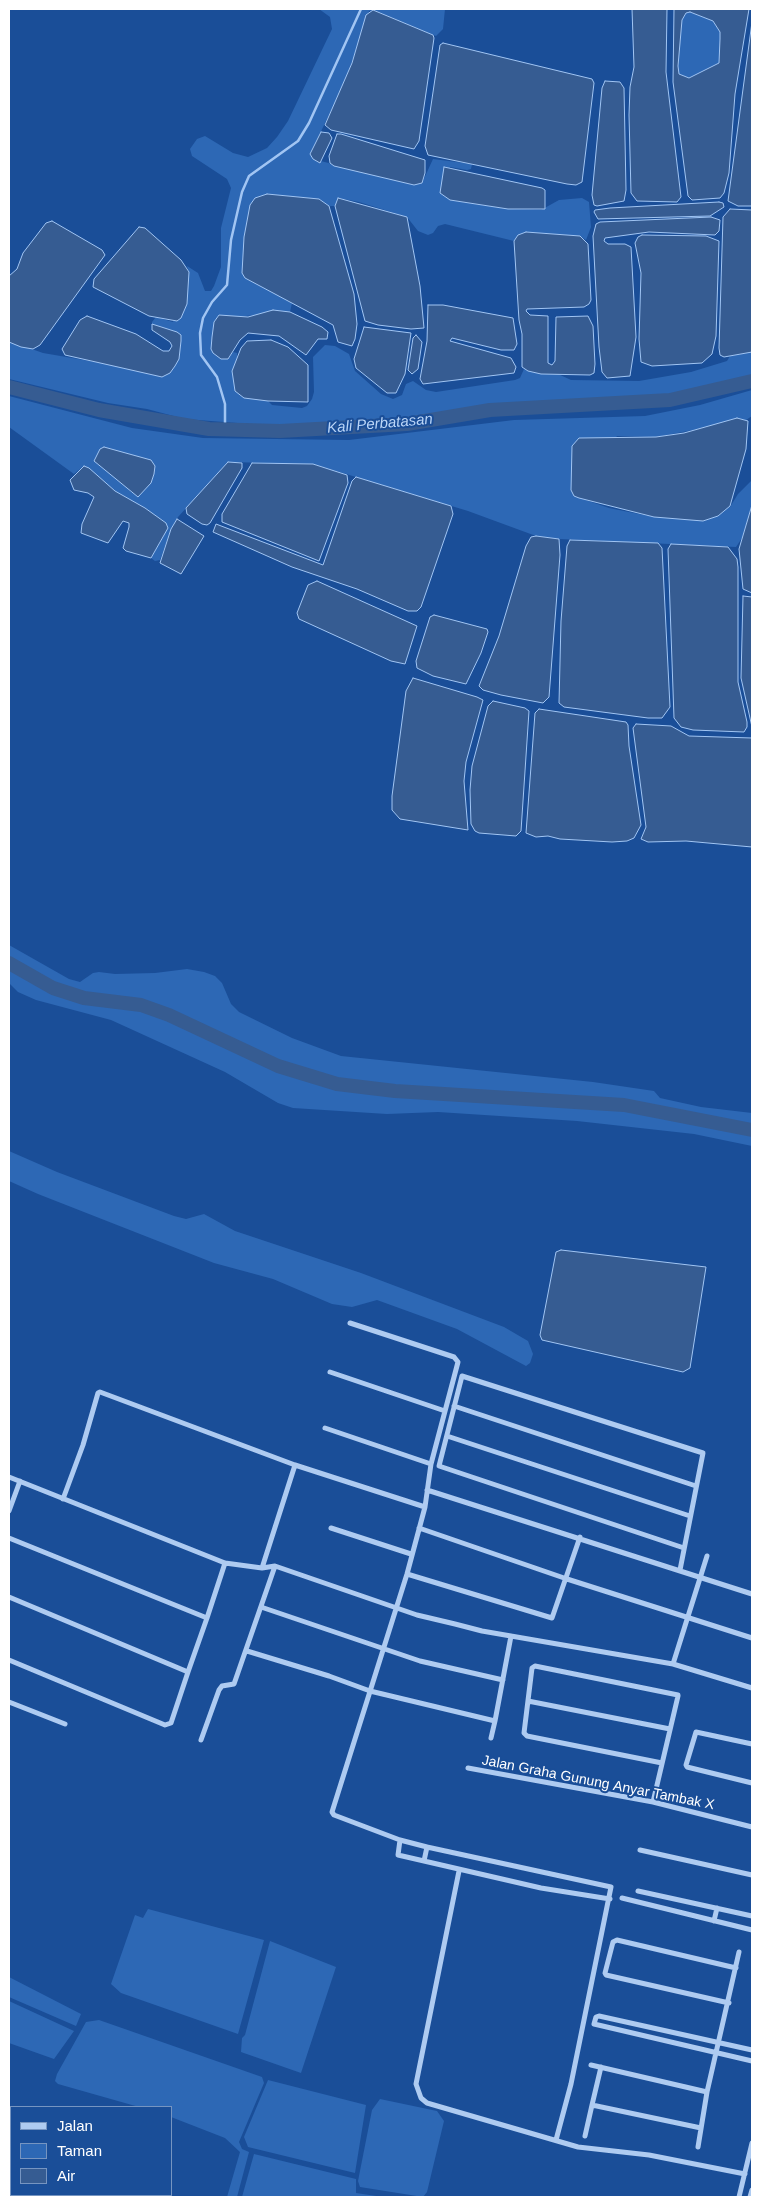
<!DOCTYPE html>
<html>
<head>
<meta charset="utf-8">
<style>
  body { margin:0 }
  #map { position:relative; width:761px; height:2206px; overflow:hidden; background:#1a4e98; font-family:Helvetica,sans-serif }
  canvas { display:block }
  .frame { position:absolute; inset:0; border:10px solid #fff; pointer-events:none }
  .legend { position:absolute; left:10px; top:2106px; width:162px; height:90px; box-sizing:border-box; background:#1a4e98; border:1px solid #7695c1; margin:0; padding:6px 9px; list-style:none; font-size:15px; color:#fff }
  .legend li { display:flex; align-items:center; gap:10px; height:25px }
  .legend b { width:25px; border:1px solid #7695c1 }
</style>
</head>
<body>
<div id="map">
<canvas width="761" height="2206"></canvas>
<div class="frame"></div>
<ul class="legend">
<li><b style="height:6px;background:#aecbf1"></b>Jalan</li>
<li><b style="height:14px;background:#2d68b5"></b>Taman</li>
<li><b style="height:14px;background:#365c92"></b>Air</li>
</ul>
</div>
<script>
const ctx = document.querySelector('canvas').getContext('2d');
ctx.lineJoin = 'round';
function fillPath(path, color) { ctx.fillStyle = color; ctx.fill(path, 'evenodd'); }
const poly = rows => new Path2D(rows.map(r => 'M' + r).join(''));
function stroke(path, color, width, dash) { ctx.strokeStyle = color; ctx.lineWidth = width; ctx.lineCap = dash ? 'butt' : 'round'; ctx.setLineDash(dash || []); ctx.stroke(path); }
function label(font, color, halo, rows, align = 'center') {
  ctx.font = font + ' Helvetica,sans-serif'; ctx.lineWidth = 4; ctx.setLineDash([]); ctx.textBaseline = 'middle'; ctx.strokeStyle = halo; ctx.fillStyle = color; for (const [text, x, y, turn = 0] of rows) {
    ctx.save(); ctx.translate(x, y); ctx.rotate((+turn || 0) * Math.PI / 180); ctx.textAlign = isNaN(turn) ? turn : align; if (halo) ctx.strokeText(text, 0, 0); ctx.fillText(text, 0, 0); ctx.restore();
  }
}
const green = poly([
  [319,9,445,9,443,29,436,36,374,10,369,11,345,82,310,154,313,159,414,185,422,183,433,159,472,164,471,169,467,170,450,167,450,200,507,209,541,210,559,200,582,198,589,202,591,227,586,240,580,236,526,232,518,235,514,241,445,224,438,226,433,233,428,235,418,231,407,217,359,202,338,198,335,206,329,206,319,199,267,194,244,237,242,273,245,278,292,303,290,312,273,310,264,314,237,317,219,315,214,322,212,337,211,349,221,359,228,359,233,352,237,353,237,361,244,398,268,401,272,405,302,408,307,406,312,399,314,392,313,357,325,345,335,346,349,354,355,371,381,394,393,399,402,395,406,384,413,381,426,390,436,392,515,380,520,378,524,369,558,374,571,380,639,381,691,372,727,361,730,356,752,352,752,375,705,389,649,400,540,401,377,421,289,427,185,419,147,409,108,403,9,379,9,341,43,353,119,366,162,377,177,332,152,324,152,322,156,317,173,322,189,272,187,266,198,273,205,291,211,291,214,286,221,267,221,228,231,188,227,179,192,156,190,149,197,139,205,136,233,153,248,157,267,148,277,137,288,121,332,29,330,17],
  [690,12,713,21,720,32,720,39,719,63,689,78,679,74,678,66,682,20,686,13],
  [752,390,752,416,746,420,656,437,617,436,574,496,609,508,654,517,730,507,738,494,752,480,752,505,742,538,736,547,559,539,536,536,468,511,313,464,228,462,178,517,171,529,160,560,155,561,151,558,168,528,145,508,115,491,84,466,74,474,9,427,9,396,132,428,203,438,349,440,514,420,645,416,700,405],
  [97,464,155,466,154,474,151,483,132,493,115,476],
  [9,945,69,979,80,982,93,973,99,972,115,974,155,973,187,969,204,972,215,976,222,983,231,1004,239,1012,292,1038,341,1056,593,1082,654,1091,660,1098,701,1107,752,1113,752,1146,694,1134,577,1121,438,1112,387,1114,293,1108,278,1103,225,1072,111,1020,36,1000,18,992,9,983],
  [9,1151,57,1172,174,1216,186,1219,204,1214,235,1231,361,1273,504,1327,528,1341,533,1354,530,1363,526,1366,457,1329,377,1300,352,1307,332,1304,273,1279,214,1263,38,1194,9,1181],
  [148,1909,264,1940,238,2034,121,1993,111,1984,135,1915,143,1918],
  [270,1941,336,1967,301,2073,241,2052,242,2038,245,2035],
  [9,1977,81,2014,76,2026,9,1997],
  [9,2001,74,2031,54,2059,9,2043],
  [99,2020,262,2077,264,2083,239,2142,242,2149,249,2152,237,2197,227,2197,240,2152,225,2138,171,2117,171,2107,139,2107,58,2084,55,2081,57,2074,86,2022],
  [268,2080,366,2105,355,2173,248,2147,244,2137],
  [380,2099,437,2111,444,2121,427,2192,423,2197,360,2187,358,2181,372,2110],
  [254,2154,356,2179,356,2193,383,2197,242,2197]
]);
const water = poly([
  [632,9,667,9,666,72,681,197,677,202,637,201,631,193,629,115,630,87,634,67,632,9],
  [674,9,749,9,735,94,729,173,724,193,720,198,692,200,688,196,673,82,674,9],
  [690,12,713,21,720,32,720,39,719,63,689,78,679,74,678,66,682,20,686,13,690,12],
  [373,10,433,35,434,38,419,141,414,149,331,130,325,125,352,63,366,15,373,10],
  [752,22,752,206,738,206,728,201,752,22],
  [443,43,592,79,594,83,582,182,576,185,567,184,428,155,425,146,440,45,443,43],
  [605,81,620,82,624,88,626,190,624,201,597,206,594,205,592,195,602,88,605,81],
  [321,132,329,133,332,138,320,163,313,159,310,154,321,132],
  [337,134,341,134,425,160,425,173,422,183,414,185,334,166,330,163,329,156,337,134],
  [444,167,542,188,545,190,545,209,508,209,450,200,440,193,444,167],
  [267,194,319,199,329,206,354,294,357,324,355,339,352,346,338,342,333,325,245,278,242,273,244,237,250,205,255,198,267,194],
  [338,198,407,217,420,286,424,328,411,329,378,325,365,321,335,206,338,198],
  [719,202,723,203,724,207,710,216,598,219,594,212,595,210,610,208,719,202],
  [730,209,752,210,752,352,724,357,720,355,719,348,723,217,730,209],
  [711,217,720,220,719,231,715,235,649,232,605,238,604,241,608,244,625,244,631,247,636,337,630,376,607,378,602,372,599,347,593,236,596,224,600,222,711,217],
  [52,221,102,250,105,255,40,345,33,349,21,347,9,342,9,276,17,269,23,253,46,223,52,221],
  [139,227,145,228,181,260,189,272,187,304,181,318,177,321,149,316,93,287,94,279,139,227],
  [526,232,580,236,588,244,591,300,589,304,584,307,527,309,526,311,530,315,548,316,548,363,552,365,555,361,556,317,588,316,593,326,595,364,594,373,590,375,541,374,528,371,522,367,522,334,519,320,514,241,518,235,526,232],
  [642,235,706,236,719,241,716,336,712,354,702,363,652,366,641,362,639,339,641,273,635,243,638,237,642,235],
  [428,305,443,305,513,318,517,344,514,350,501,350,452,338,450,341,511,358,516,367,514,373,423,384,420,379,427,341,428,305],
  [273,310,290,312,322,327,328,332,327,339,318,339,306,355,279,336,248,333,240,340,228,359,221,359,213,353,211,349,212,337,214,322,219,315,248,317,273,310],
  [87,316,136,334,163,351,169,351,172,346,170,342,152,330,152,324,177,332,181,335,181,341,179,359,175,366,170,373,162,377,65,355,62,349,80,320,87,316],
  [364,327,411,333,405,374,396,393,387,393,356,368,354,359,364,327],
  [416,335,422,342,418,369,412,374,408,370,413,338,416,335],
  [271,340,288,347,308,365,308,402,268,401,244,398,235,391,232,371,241,348,247,341,271,340],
  [737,418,748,421,746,449,730,506,718,516,703,521,654,517,579,498,574,496,571,490,572,446,579,438,656,437,684,433,737,418],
  [104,447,151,460,155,466,154,474,151,483,138,497,94,461,100,449,104,447],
  [228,462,242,463,242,468,210,523,207,525,202,524,187,514,186,508,228,462],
  [252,463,313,464,347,475,348,483,319,561,222,522,222,514,252,463],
  [84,466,89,468,115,491,145,508,166,523,168,528,151,558,126,551,123,548,129,527,129,523,123,521,108,543,81,533,82,524,94,497,88,493,74,490,70,480,84,466],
  [356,477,451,506,453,514,421,607,417,611,408,611,357,589,292,567,213,532,216,524,323,565,352,481,356,477],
  [752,505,752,593,743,589,739,549,752,505],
  [177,519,204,536,181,574,160,563,171,529,177,519],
  [536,536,559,539,560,555,549,697,543,703,501,695,483,690,479,686,499,636,526,546,531,537,536,536],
  [570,540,658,543,662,548,670,707,662,718,648,718,564,707,559,703,561,621,567,546,570,540],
  [671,544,728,547,737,559,738,567,738,682,747,722,747,727,744,732,693,730,681,727,674,718,668,549,671,544],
  [317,581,417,626,405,664,391,661,299,619,297,613,308,585,317,581],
  [743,596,752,597,752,727,741,678,743,596],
  [434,615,487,629,488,632,481,653,466,684,433,676,417,668,416,661,430,617,434,615],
  [413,678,477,697,483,700,466,762,464,781,468,830,400,819,392,810,392,796,406,691,413,678],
  [493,701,525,708,529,711,521,831,516,836,479,833,475,831,471,824,470,790,472,766,488,706,493,701],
  [539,709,626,722,628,725,629,746,641,825,634,838,627,841,612,842,560,839,548,836,536,837,526,833,535,713,539,709],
  [636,724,671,726,689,736,752,738,752,847,686,841,648,842,641,839,646,827,633,728,636,724],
  [561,1250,706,1267,690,1368,683,1372,542,1340,540,1335,556,1252,561,1250]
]);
const stream = poly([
  [225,430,225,404,217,377,201,355,200,333,203,318,212,302,227,285,231,240,242,192,249,176,298,141,309,123,361,9]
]);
const river = poly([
  [9,387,99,410,209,429,280,431,407,424,490,410,670,400,752,381],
  [9,963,53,988,84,998,141,1005,169,1015,278,1066,337,1084,395,1091,624,1105,752,1130],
  [9,2170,11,2171],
  [71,2195,78,2197]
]);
const minor = poly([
  [350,1323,454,1357,458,1362,431,1464,425,1507,407,1574,332,1812,334,1815,400,1840,427,1847,424,1861],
  [330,1372,445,1411],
  [454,1406,696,1486],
  [325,1428,431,1464],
  [447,1436,690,1516],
  [9,1477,225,1563,262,1568,275,1566,417,1615,455,1624,482,1631,673,1664,752,1688],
  [427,1490,752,1594],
  [63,1499,83,1445,98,1393,100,1392,295,1465,425,1507],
  [9,1511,20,1481],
  [331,1528,411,1554],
  [419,1528,567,1579,752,1638],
  [9,1538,207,1618,225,1563],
  [262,1568,295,1465],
  [680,1570,703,1453,462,1376,439,1466,684,1548],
  [407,1574,552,1618,580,1537],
  [9,1597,188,1672,207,1618],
  [261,1607,420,1661,503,1680],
  [247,1651,329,1676,370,1691,495,1721,511,1636],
  [9,1660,165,1725,171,1723,188,1672],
  [673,1664,707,1556],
  [528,1701,670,1729],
  [9,1702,65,1724],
  [491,1738,495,1721],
  [201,1740,219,1690,222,1686,234,1684,275,1566],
  [752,1744,696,1732,686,1765,687,1767,752,1783],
  [468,1768,653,1802,752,1827],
  [653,1802,678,1696,678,1695,535,1666,532,1668,524,1733,527,1736,662,1763],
  [400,1840,398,1855,541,1888,610,1899],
  [427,1847,611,1887,571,2084,556,2140],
  [640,1850,752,1875],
  [459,1871,416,2084,421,2098,427,2103,578,2147,649,2155,745,2174],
  [638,1891,752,1916],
  [622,1898,752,1930],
  [714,1921,717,1908],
  [729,2003,606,1975,605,1973,613,1942,617,1940,736,1968],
  [752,2050,599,2016,596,2017,594,2024,752,2061],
  [591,2065,707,2092],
  [601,2067,592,2105,701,2128],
  [585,2136,592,2105],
  [9,2145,11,2146],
  [698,2147,707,2092,739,1952],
  [9,2188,11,2189],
  [27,2195,34,2197],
  [146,2195,154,2197],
  [739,2197,752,2143],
  [750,2197,752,2190]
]);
const streetNames = [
  ["Jalan Graha Gunung Anyar Tambak X",598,1783,11]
];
const waterNames = [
  ["Kali Perbatasan",380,424,-5]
];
fillPath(green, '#2d68b5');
fillPath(water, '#365c92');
stroke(water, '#a1c5f3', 1);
stroke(stream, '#a1c5f3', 2.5);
stroke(river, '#365c92', 14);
stroke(minor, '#aecbf1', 5);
label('14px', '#fff', '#1a4e98', streetNames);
label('italic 15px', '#bad5f7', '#1a4e98', waterNames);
</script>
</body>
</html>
